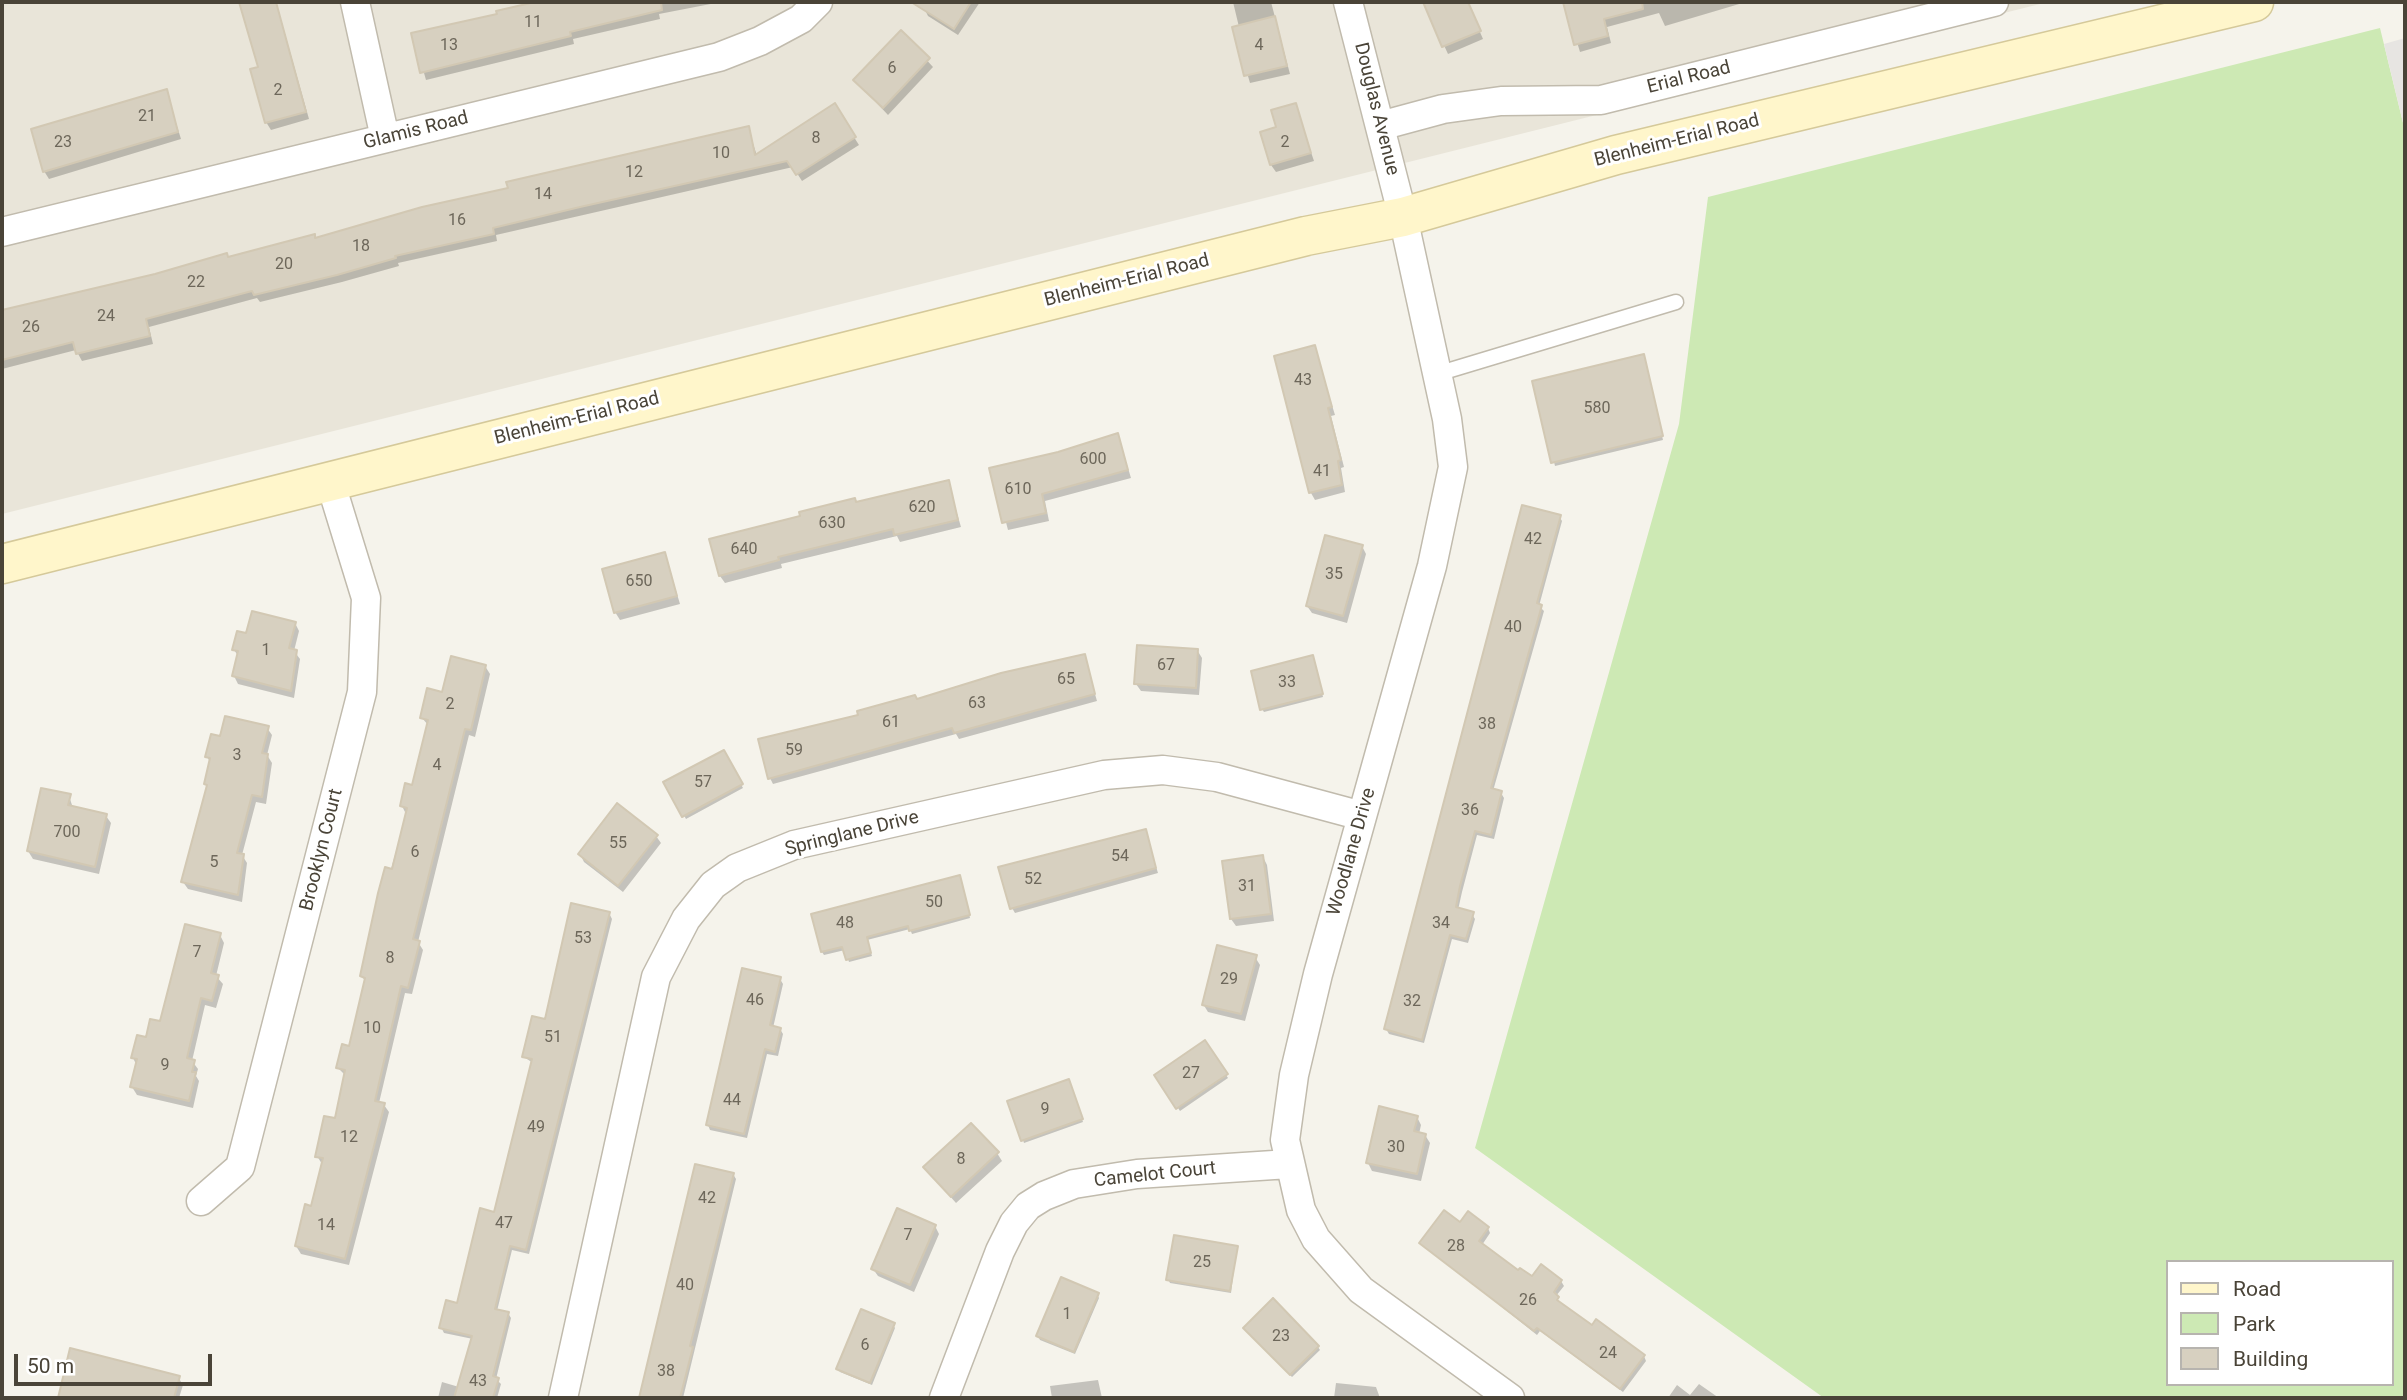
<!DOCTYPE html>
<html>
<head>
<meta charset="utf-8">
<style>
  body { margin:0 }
  #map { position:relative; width:2407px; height:1400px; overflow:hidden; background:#f5f3eb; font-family:Roboto,sans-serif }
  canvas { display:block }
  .frame { position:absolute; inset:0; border:4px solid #4a4438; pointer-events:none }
  .legend { position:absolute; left:2166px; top:1260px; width:228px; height:126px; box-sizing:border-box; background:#fff; border:2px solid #b7b4af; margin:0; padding:9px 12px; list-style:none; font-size:21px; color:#4a4438 }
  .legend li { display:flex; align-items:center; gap:14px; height:35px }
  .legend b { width:35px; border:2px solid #b7b4af }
  .scale { position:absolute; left:14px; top:1354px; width:198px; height:32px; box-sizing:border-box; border:4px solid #4a4438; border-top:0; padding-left:9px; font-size:21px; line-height:24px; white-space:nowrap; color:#4a4438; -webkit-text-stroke:5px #fff; paint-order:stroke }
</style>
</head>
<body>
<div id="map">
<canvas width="2407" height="1400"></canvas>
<div class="frame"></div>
<ul class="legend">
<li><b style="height:9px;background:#fff6cb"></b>Road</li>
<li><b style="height:19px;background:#cde9b4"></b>Park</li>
<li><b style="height:19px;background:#d7d0c0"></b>Building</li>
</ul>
<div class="scale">50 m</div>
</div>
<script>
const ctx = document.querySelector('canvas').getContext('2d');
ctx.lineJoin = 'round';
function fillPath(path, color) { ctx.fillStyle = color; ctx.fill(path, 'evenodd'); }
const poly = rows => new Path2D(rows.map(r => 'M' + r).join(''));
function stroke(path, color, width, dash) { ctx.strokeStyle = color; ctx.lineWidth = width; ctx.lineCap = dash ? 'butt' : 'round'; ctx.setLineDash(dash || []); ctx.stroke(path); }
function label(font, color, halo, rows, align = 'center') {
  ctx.font = font + ' Roboto,sans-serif'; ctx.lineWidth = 6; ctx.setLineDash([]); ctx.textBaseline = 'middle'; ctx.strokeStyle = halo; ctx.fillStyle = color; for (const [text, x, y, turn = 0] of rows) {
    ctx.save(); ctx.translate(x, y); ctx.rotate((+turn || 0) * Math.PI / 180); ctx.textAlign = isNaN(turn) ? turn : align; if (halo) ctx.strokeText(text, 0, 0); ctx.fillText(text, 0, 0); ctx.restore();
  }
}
const residential = poly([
  [2,2,2048,2,2,514]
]);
const green = poly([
  [2380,28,2405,131,2405,1398,1824,1398,1475,1148,1679,424,1708,197],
  [2167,1262,2391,1262,2391,1384,2167,1384]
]);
const parking = poly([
  [2405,38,2405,131,2384,44]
]);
const shadow = poly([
  [241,2,276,2,309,119,271,130,266,122,260,69],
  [543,2,721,2,659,14,660,19,573,39,574,44,426,80,413,34,499,16,498,12],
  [928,2,980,2,958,35,928,16,924,8],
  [1233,2,1271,2,1290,74,1250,83,1234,28,1239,27],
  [1424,2,1467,2,1483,39,1448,54],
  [1565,2,1746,2,1665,26,1659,13,1607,27,1611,43,1580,52],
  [901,32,933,67,888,115,855,80],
  [166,91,181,139,49,179,44,171],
  [1295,105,1314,161,1276,172,1271,165,1278,129],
  [834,106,859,145,802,181,793,167,496,235,497,241,398,263,399,266,342,282,260,302,257,298,149,327,153,344,82,361,76,350,2,369,2,313,316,240,748,128,757,156],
  [1314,347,1335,415,1331,416,1344,467,1341,468,1345,492,1315,500,1311,493],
  [1644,360,1663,440,1555,466,1534,383],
  [1118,435,1131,478,1045,501,1049,521,1008,530,992,469,1058,454],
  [948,482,961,527,900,542,897,536,781,564,782,568,725,583,720,576,711,541],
  [1559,516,1562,521,1539,606,1544,611,1493,791,1501,793,1504,798,1494,839,1477,835,1462,892,1458,910,1472,914,1475,919,1468,943,1452,939,1424,1043,1389,1034,1386,1029],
  [1362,546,1366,554,1347,623,1312,613,1307,606],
  [665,554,680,604,620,620,615,612],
  [295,623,299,631,294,651,300,659,294,698,238,684,234,676,239,657,234,650,247,635],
  [1197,650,1202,658,1199,695,1141,691,1136,684],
  [1084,656,1097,701,959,739,956,734,773,784,770,778,860,716],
  [1314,661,1323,697,1264,712,1262,709],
  [485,666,490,674,475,737,469,735,418,942,423,950,412,994,405,993,379,1103,384,1105,389,1112,349,1265,301,1254,296,1246,312,1208,322,1164,317,1156,336,1120,346,1076,338,1068,351,1048,366,983,362,976,406,814,402,806,414,787,429,726,422,718,443,694],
  [267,728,272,735,267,755,272,763,266,804,256,802,242,855,247,863,242,902,188,889,183,882,208,788,206,784,211,763,207,757,221,738],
  [723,752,743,788,686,819,666,783],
  [69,796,73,808,106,816,111,823,99,874,33,859,28,851],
  [1145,831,1158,873,1015,913,1012,908],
  [656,836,661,843,623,892,584,862,580,854],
  [1263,857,1267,865,1274,921,1236,926,1231,919],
  [961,881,970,918,912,934,910,929,867,940,872,956,849,962,845,950,824,955,822,952,813,915],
  [609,913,612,919,529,1254,512,1250,497,1311,508,1313,511,1318,496,1379,501,1384,497,1398,438,1398,442,1382,459,1387,473,1339,444,1333,441,1327,458,1305,496,1214,533,1063,524,1057],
  [220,935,224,943,216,976,223,984,216,1008,205,1005,192,1061,198,1069,196,1076,199,1081,193,1108,137,1095,132,1087,137,1066,133,1058,161,1023],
  [1255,957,1260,965,1245,1021,1208,1012,1203,1004],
  [780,979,783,984,773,1028,780,1029,783,1034,778,1056,767,1054,747,1138,710,1130,708,1125],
  [1204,1042,1228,1078,1180,1111,1156,1075],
  [1070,1085,1083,1122,1024,1143,1023,1140],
  [1417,1117,1421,1125,1419,1134,1425,1135,1430,1143,1421,1181,1372,1171,1368,1163],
  [997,1153,1002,1161,956,1203,925,1168],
  [696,1166,733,1174,736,1179,683,1398,641,1398],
  [1460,1225,1488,1228,1490,1233,1482,1245,1519,1273,1532,1278,1561,1281,1564,1286,1556,1296,1560,1304,1592,1328,1644,1356,1646,1361,1623,1392,1540,1331,1537,1335,1421,1243],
  [935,1226,939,1234,914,1292,878,1276,873,1269],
  [1237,1247,1231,1293,1170,1283,1168,1279],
  [1097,1294,1099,1298,1075,1354,1040,1340,1038,1336],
  [893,1325,895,1328,872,1385,840,1372,838,1369],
  [1247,1331,1318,1347,1320,1350,1292,1377],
  [71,1350,178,1377,183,1385,179,1398,59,1398],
  [1098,1380,1102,1398,1052,1398,1050,1386],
  [1336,1383,1376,1387,1380,1398,1334,1398],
  [1699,1384,1719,1398,1668,1398,1677,1385,1690,1395]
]);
const building = poly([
  [239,2,276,2,306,112,265,123,250,69,258,67,239,2],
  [535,2,661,2,662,10,570,32,571,36,420,73,411,33,497,14,496,11,535,2],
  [911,2,971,2,954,29,911,2],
  [1423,2,1468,2,1481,31,1442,47,1423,2],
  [1563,2,1642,2,1643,9,1604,19,1608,36,1574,45,1563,2],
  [1275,16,1287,66,1244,76,1232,27,1275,16],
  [901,30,930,58,883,108,853,80,901,30],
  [167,89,178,132,43,172,31,129,167,89],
  [835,103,856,137,796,175,787,161,580,207,493,228,494,234,395,256,396,258,337,275,254,295,252,291,146,319,150,336,76,354,73,342,2,360,2,310,155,274,227,253,228,257,315,234,315,238,422,207,508,188,506,182,749,126,755,155,835,103],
  [1296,103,1311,153,1270,165,1260,132,1276,127,1271,110,1296,103],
  [1315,345,1332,407,1328,408,1341,460,1338,461,1342,485,1309,493,1274,356,1315,345],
  [1644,354,1663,436,1551,463,1532,381,1644,354],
  [1118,433,1128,470,1042,494,1046,513,1002,523,989,468,1058,452,1118,433],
  [949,480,958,520,894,535,893,529,778,557,779,560,719,576,709,539,800,516,799,512,855,498,856,502,949,480],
  [1522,505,1561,515,1537,603,1542,605,1491,788,1502,791,1491,835,1475,831,1460,886,1456,907,1474,912,1466,939,1450,935,1422,1040,1384,1029,1522,505],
  [1325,535,1363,545,1343,616,1306,606,1325,535],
  [665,552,677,596,614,613,602,569,665,552],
  [252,611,296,622,289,648,297,650,291,691,232,676,238,651,232,650,237,631,246,633,252,611],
  [1137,645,1198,649,1196,688,1134,684,1137,645],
  [1085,654,1095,694,954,733,952,728,768,779,758,739,858,715,857,711,915,695,917,699,1001,673,1085,654],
  [1313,655,1323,694,1260,710,1251,671,1313,655],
  [451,656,486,665,471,730,465,729,413,939,420,941,408,988,401,986,375,1101,385,1103,345,1259,295,1246,305,1204,311,1206,323,1158,315,1157,324,1116,335,1118,345,1070,336,1068,342,1044,349,1046,365,978,360,976,378,893,385,867,392,869,407,808,400,806,405,783,412,785,428,720,420,718,427,688,442,692,451,656],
  [225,716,269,726,262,753,268,754,262,797,252,795,237,853,244,854,238,895,181,882,207,785,204,784,210,758,205,757,211,734,220,736,225,716],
  [724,750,743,784,682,817,663,782,724,750],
  [41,788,71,794,68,805,107,814,95,867,27,851,41,788],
  [617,803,658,835,618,886,578,854,617,803],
  [1146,829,1156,868,1010,909,998,867,1146,829],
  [1263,855,1271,914,1230,919,1222,861,1263,855],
  [960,875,970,915,909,931,908,926,867,937,871,953,846,960,842,947,821,952,811,914,960,875],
  [571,903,610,912,526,1250,510,1246,495,1309,509,1312,493,1376,499,1378,493,1398,454,1398,472,1336,439,1328,446,1300,457,1303,480,1208,494,1212,532,1059,522,1057,532,1016,545,1019,571,903],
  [185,924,221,933,211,973,219,975,212,1001,201,998,187,1058,195,1060,192,1072,196,1072,189,1101,130,1087,137,1059,131,1058,137,1035,146,1037,150,1019,160,1021,185,924],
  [1217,945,1257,955,1241,1014,1202,1005,1217,945],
  [742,968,781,977,770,1025,781,1028,775,1052,765,1049,744,1134,706,1125,742,968],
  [1205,1040,1228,1074,1176,1109,1154,1075,1205,1040],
  [1069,1079,1083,1119,1021,1141,1007,1101,1069,1079],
  [1379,1106,1418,1116,1414,1131,1426,1134,1417,1174,1366,1163,1379,1106],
  [971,1123,999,1152,951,1197,923,1167,971,1123],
  [695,1164,734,1173,690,1346,693,1347,680,1398,639,1398,695,1164],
  [897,1208,936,1225,910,1285,871,1269,897,1208],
  [1444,1210,1460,1222,1468,1211,1489,1227,1479,1241,1518,1270,1520,1268,1532,1276,1541,1264,1562,1280,1554,1292,1559,1297,1557,1300,1592,1325,1596,1319,1645,1355,1620,1389,1537,1328,1534,1331,1419,1243,1444,1210],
  [1174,1235,1238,1246,1230,1291,1166,1280,1174,1235],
  [1061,1277,1099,1293,1074,1352,1036,1336,1061,1277],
  [1273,1298,1319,1346,1290,1375,1243,1328,1273,1298],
  [861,1309,895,1323,870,1383,836,1369,861,1309],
  [70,1348,180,1376,174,1398,58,1398,70,1348]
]);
const lane = poly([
  [1437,374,1676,302]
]);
const street = poly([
  [355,2,385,138],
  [1348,2,1403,217,1447,419,1453,467,1432,566,1318,974,1294,1075,1285,1140,1301,1210,1316,1239,1361,1290,1510,1398],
  [1380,126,1443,109,1501,101,1601,100,1994,2],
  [2,232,719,57,760,41,801,19,818,2],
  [201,1201,240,1167,362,692,366,598,330,481],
  [563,1398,656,977,686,919,713,885,737,868,794,845,1104,775,1163,770,1217,777,1362,816],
  [944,1398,1000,1251,1014,1223,1028,1206,1044,1196,1074,1184,1137,1174,1289,1164]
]);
const secondary = poly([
  [2,564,1306,236,1403,217,1616,155,2254,2]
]);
const numberNames = [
  ["11",533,23],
  ["13",449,46],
  ["4",1259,46],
  ["6",892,69],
  ["2",278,91],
  ["21",147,117],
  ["8",816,139],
  ["23",63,143],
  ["2",1285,143],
  ["10",721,154],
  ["12",634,173],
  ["14",543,195],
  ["16",457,221],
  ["18",361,247],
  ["20",284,265],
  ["22",196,283],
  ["24",106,317],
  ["26",31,328],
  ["43",1303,381],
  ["580",1597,409],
  ["600",1093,460],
  ["41",1322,472],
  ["610",1018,490],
  ["620",922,508],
  ["630",832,524],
  ["42",1533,540],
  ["640",744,550],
  ["35",1334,575],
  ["650",639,582],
  ["40",1513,628],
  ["1",266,651],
  ["67",1166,666],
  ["65",1066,680],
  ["33",1287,683],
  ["63",977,704],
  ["2",450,705],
  ["61",891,723],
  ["38",1487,725],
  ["59",794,751],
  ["3",237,756],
  ["4",437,766],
  ["57",703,783],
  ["36",1470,811],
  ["700",67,833],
  ["55",618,844],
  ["6",415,853],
  ["54",1120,857],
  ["5",214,863],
  ["52",1033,880],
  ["31",1247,887],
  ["50",934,903],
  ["48",845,924],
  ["34",1441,924],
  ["53",583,939],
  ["7",197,953],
  ["8",390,959],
  ["29",1229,980],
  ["46",755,1001],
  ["32",1412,1002],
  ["10",372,1029],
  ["51",553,1038],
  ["9",165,1066],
  ["27",1191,1074],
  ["44",732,1101],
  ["9",1045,1110],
  ["49",536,1128],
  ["12",349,1138],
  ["30",1396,1148],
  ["8",961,1160],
  ["42",707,1199],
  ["47",504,1224],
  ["14",326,1226],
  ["7",908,1236],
  ["28",1456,1247],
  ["25",1202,1263],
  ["40",685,1286],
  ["26",1528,1301],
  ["1",1067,1315],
  ["23",1281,1337],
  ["6",865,1346],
  ["24",1608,1354],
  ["38",666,1372],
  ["43",478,1382]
];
const streetNames = [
  ["Erial Road",1689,78,-14],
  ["Douglas Avenue",1376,109,76],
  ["Glamis Road",416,131,-14],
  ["Blenheim-Erial Road",1677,141,-14],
  ["Blenheim-Erial Road",1127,281,-14],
  ["Blenheim-Erial Road",577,419,-14],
  ["Springlane Drive",852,834,-14],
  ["Brooklyn Court",322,850,-76],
  ["Woodlane Drive",1352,852,-74],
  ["Camelot Court",1155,1175,-6]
];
fillPath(residential, '#e9e5d9');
fillPath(green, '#cde9b4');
fillPath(parking, '#e7e5e2');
fillPath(shadow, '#0003');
fillPath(building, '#d7d0c0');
stroke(building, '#d2c8b3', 2);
stroke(lane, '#c1bbad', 17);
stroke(street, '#c1bbad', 31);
stroke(secondary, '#d5c99a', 41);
stroke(lane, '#fff', 14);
stroke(street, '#fff', 28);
stroke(secondary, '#fff6cb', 38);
label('16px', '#6d675a', null, numberNames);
label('19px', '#4a4438', '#fff', streetNames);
</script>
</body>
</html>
